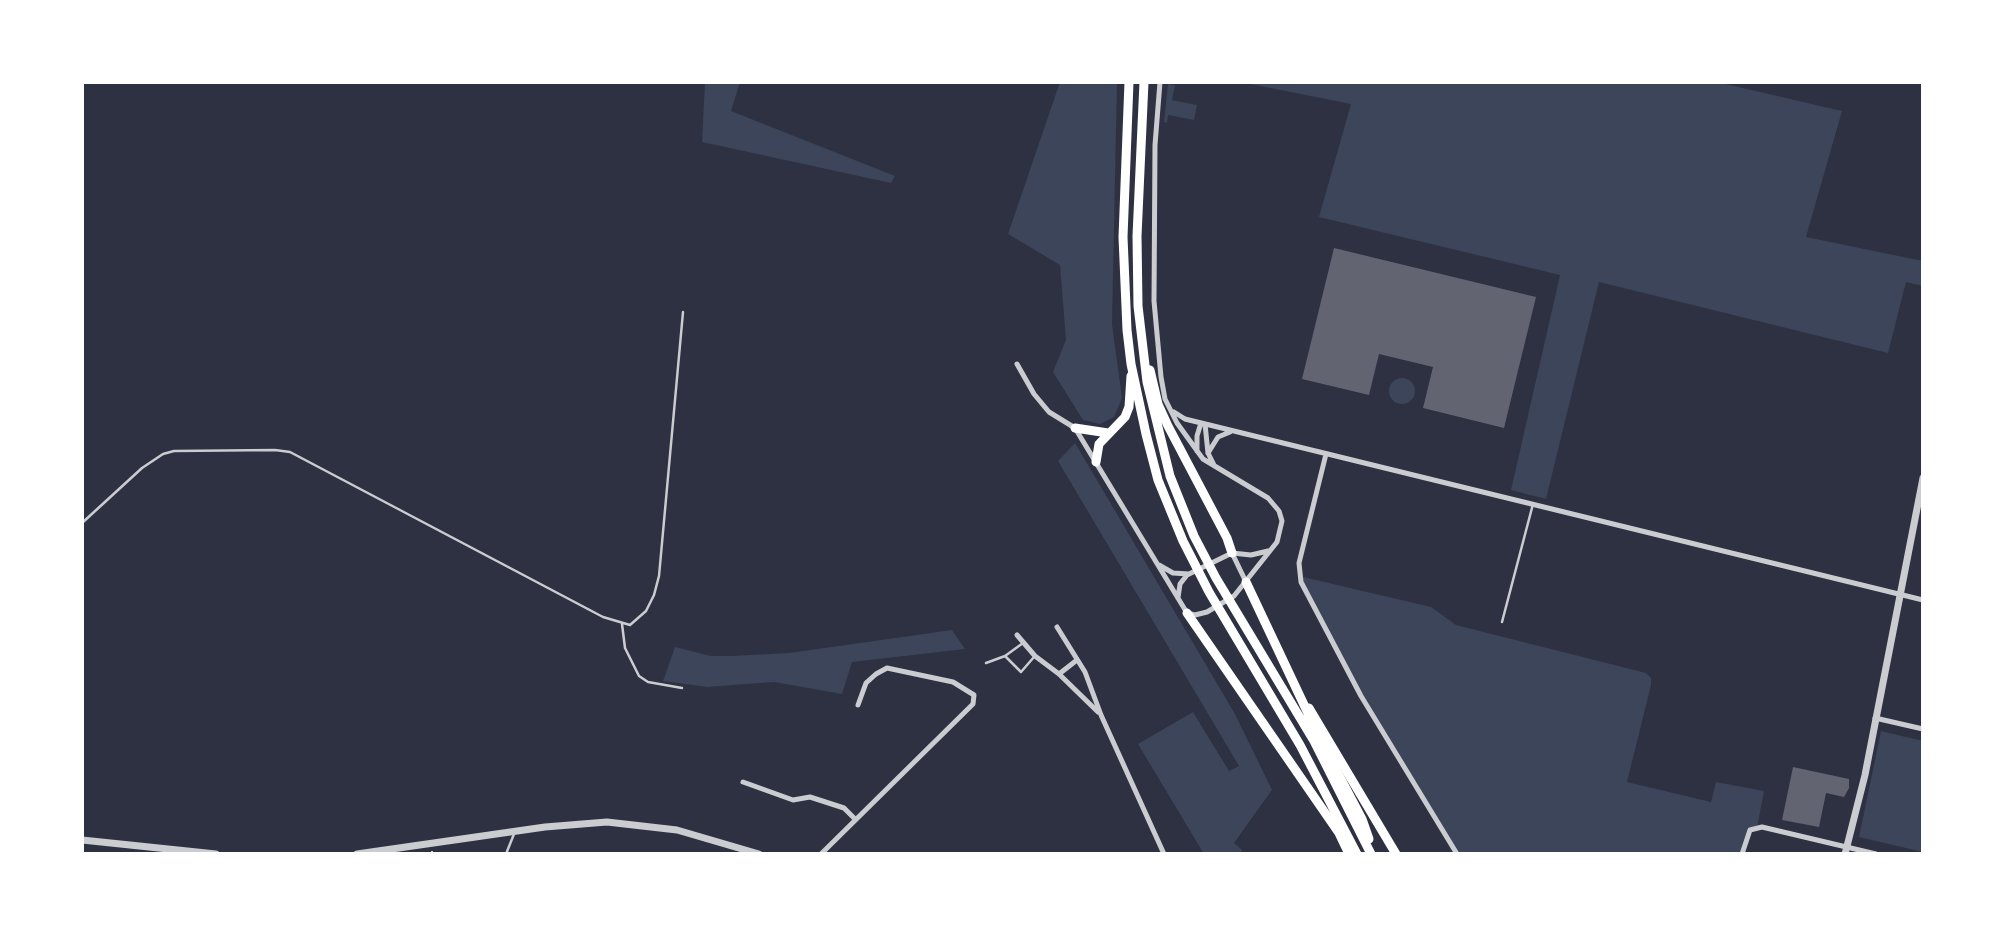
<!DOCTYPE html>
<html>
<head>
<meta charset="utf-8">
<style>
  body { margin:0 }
  #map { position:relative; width:2005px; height:936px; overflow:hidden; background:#2d3142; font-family:"Roboto Condensed",sans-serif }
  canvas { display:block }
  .frame { position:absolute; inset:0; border:84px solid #fff; pointer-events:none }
</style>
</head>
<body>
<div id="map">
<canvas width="2005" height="936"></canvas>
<div class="frame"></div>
</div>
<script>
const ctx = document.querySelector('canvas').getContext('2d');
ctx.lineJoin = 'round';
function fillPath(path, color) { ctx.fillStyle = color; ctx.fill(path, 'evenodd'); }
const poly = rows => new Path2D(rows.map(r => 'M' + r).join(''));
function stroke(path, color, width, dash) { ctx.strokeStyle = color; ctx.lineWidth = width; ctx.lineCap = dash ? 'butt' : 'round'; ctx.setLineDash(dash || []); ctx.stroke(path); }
const green = poly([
  [705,82,740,82,731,111,895,176,891,183,702,142],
  [1060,82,1117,82,1112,324,1122,398,1114,417,1100,424,1083,420,1053,372,1066,340,1060,265,1008,234],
  [1240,82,1717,82,1842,111,1806,237,1923,261,1923,286,1906,282,1888,353,1599,282,1546,499,1511,490,1560,275,1319,217,1351,104],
  [1168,84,1175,85,1172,100,1197,105,1194,120,1168,115,1167,123,1164,122],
  '1389 391a13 13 0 1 1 26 0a13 13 0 1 1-26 0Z',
  [1075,443,1235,714,1272,790,1234,843,1242,850,1240,854,1204,854,1138,744,1193,712,1229,771,1239,766,1058,461],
  [1299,576,1431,607,1456,625,1646,673,1651,678,1651,685,1627,782,1711,802,1716,782,1764,791,1757,828,1750,830,1742,854,1457,854,1361,696],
  [952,630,965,649,852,662,842,694,774,682,707,687,663,681,675,647,711,656,731,656,789,653],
  [1881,731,1923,741,1923,852,1859,837]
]);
const building = poly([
  [1334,248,1536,297,1504,428,1423,408,1433,367,1379,354,1369,395,1302,379],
  [1793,767,1849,779,1849,788,1844,797,1826,793,1819,827,1782,820]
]);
const path = poly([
  [432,852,432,854]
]);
const service = poly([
  [82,523,142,468,163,454,174,451,275,450,290,452,603,617,630,625,646,611,654,595,659,576,683,312],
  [1502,622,1533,504],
  [622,624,625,648,639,676,648,682,682,688],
  [1005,656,1021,672,1034,657],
  [986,663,1005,656,1023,643],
  [506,854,514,834]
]);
const minor = poly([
  [1017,364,1034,394,1049,412,1075,428,1187,613,1195,615,1207,612,1234,596,1277,542,1282,521,1279,511,1268,498,1203,459,1177,423,1165,399,1161,377,1154,301,1155,145,1160,82],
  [1174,412,1185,419,1923,600],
  [1205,424,1208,453,1214,465],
  [1197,451,1197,436,1201,423],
  [1208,453,1218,437,1230,432],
  [1326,454,1299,563,1301,582,1361,696,1457,854],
  [1232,553,1251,555,1268,551],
  [1159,565,1173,573,1189,574],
  [1178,598,1180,584,1187,575,1232,553,1246,582],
  [1057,627,1085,672,1101,715,1164,854],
  [1017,635,1035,656,1059,674,1098,712],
  [1059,674,1077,660],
  [1875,718,1923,729],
  [743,782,793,800,810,797,844,808,855,819],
  [821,854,973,704,974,695,953,682,887,668,876,674,866,683,858,705],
  [1742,854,1750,830,1762,827,1876,854]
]);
const tertiary = poly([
  [82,840,216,854],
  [357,854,545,827,607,822,677,830,759,854],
  [1845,854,1865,775,1923,478]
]);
const primary = poly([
  [1309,708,1396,854]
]);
const trunk = poly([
  [1129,82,1123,237,1127,330,1131,364,1146,434,1158,480,1183,541,1209,592,1300,745,1357,854],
  [1144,82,1137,236,1138,306,1147,382,1170,476,1194,536,1216,578,1314,741,1371,854],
  [1150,370,1158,404,1168,426,1227,538,1232,553],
  [1075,428,1108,433],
  [1096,462,1099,444,1125,417,1129,407,1131,376],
  [1246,582,1322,743,1362,819,1369,839],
  [1187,613,1339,833,1349,854]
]);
fillPath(green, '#3c4559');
fillPath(building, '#626471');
stroke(path, '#fff', 2);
stroke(service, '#caccd0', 2.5);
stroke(minor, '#caccd0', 5);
stroke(tertiary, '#caccd0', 7);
stroke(primary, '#fff', 9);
stroke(trunk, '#fff', 9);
</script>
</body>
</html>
